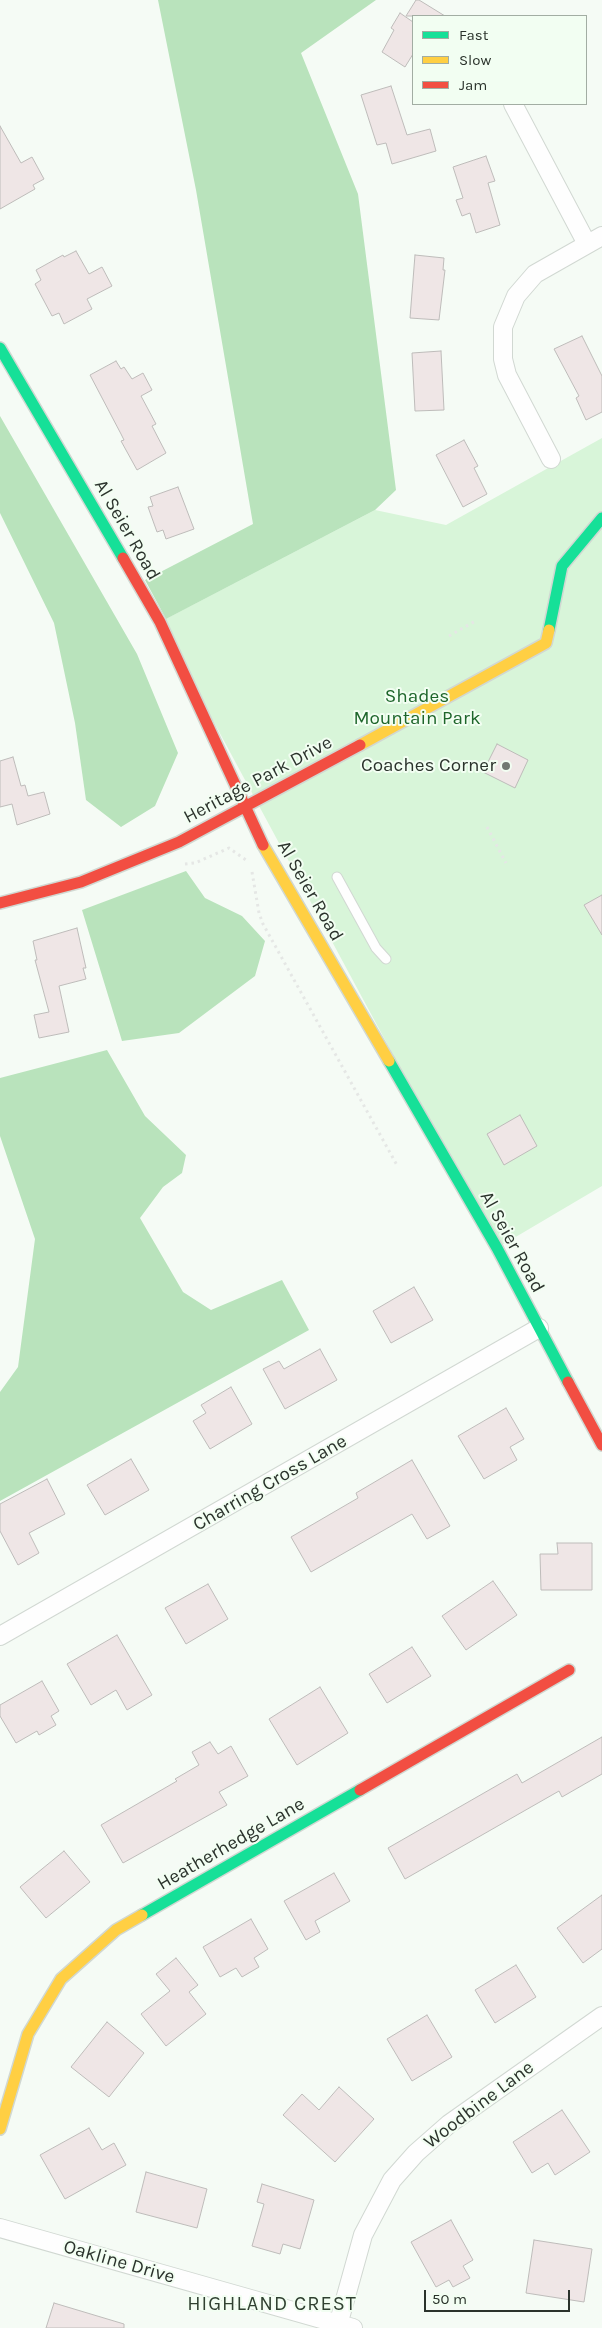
<!DOCTYPE html>
<html>
<head>
<meta charset="utf-8">
<style>
  body { margin:0 }
  #map { position:relative; width:602px; height:2328px; overflow:hidden; background:#f5fbf5; font-family:Karla,sans-serif }
  canvas { display:block }
  .legend { position:absolute; left:412px; top:15px; width:175px; height:90px; box-sizing:border-box; background:#f2fef2; border:1px solid #a2ada3; margin:0; padding:6px 9px; list-style:none; font-size:15px; color:#2b332c }
  .legend li { display:flex; align-items:center; gap:10px; height:25px }
  .legend b { width:25px; border:1px solid #a2ada3 }
  .scale { position:absolute; left:424px; top:2290px; width:146px; height:22px; box-sizing:border-box; border:2px solid #2b332c; border-top:0; padding-left:6px; font-size:15px; line-height:18px; white-space:nowrap; color:#2b332c; -webkit-text-stroke:4px #f2fef2; paint-order:stroke }
</style>
</head>
<body>
<div id="map">
<canvas width="602" height="2328"></canvas>
<ul class="legend">
<li><b style="height:6px;background:#16e098"></b>Fast</li>
<li><b style="height:6px;background:#ffcf43"></b>Slow</li>
<li><b style="height:6px;background:#f24e42"></b>Jam</li>
</ul>
<div class="scale">50 m</div>
</div>
<script>
const ctx = document.querySelector('canvas').getContext('2d');
ctx.lineJoin = 'round';
function fillPath(path, color) { ctx.fillStyle = color; ctx.fill(path, 'evenodd'); }
const poly = rows => new Path2D(rows.map(r => 'M' + r).join(''));
function stroke(path, color, width, dash) { ctx.strokeStyle = color; ctx.lineWidth = width; ctx.lineCap = dash ? 'butt' : 'round'; ctx.setLineDash(dash || []); ctx.stroke(path); }
function label(font, color, halo, rows, align = 'center') {
  ctx.font = font + ' Karla,sans-serif'; ctx.lineWidth = 4; ctx.setLineDash([]); ctx.textBaseline = 'middle'; ctx.strokeStyle = halo; ctx.fillStyle = color; for (const [text, x, y, turn = 0] of rows) {
    ctx.save(); ctx.translate(x, y); ctx.rotate((+turn || 0) * Math.PI / 180); ctx.textAlign = isNaN(turn) ? turn : align; if (halo) ctx.strokeText(text, 0, 0); ctx.fillText(text, 0, 0); ctx.restore();
  }
}
const green = poly([
  [602,438,602,1186,497,1248,160,622,375,510,446,525]
]);
const forest = poly([
  [158,0,376,0,301,53,358,194,396,490,375,510,166,619,145,580,253,524,196,190],
  [0,416,137,654,178,753,155,806,121,827,86,800,75,723,54,623,0,513],
  [186,871,205,898,242,916,265,941,255,976,179,1033,122,1041,82,910],
  [107,1050,145,1116,186,1155,182,1173,163,1187,140,1218,183,1292,211,1310,282,1280,309,1330,0,1501,0,1392,18,1367,35,1239,0,1136,0,1078]
]);
const building = poly([
  [416,0,419,0,445,16,406,16,416,0],
  [400,13,413,22,413,54,405,67,382,52,394,30,391,28,400,13],
  [391,86,407,135,430,129,436,151,392,164,386,143,377,145,361,95,391,86],
  [0,126,21,163,32,157,44,179,33,185,35,189,0,209,0,126],
  [486,156,495,181,488,183,500,225,476,233,470,213,462,216,456,200,463,198,453,167,486,156],
  [76,251,89,274,102,267,112,286,87,299,92,309,64,324,59,313,52,316,35,284,41,280,36,270,63,255,64,257,76,251],
  [415,255,444,258,443,270,445,270,439,320,410,318,415,255],
  [582,336,602,376,602,412,586,420,576,398,579,396,554,349,582,336],
  [441,351,444,410,415,411,412,353,441,351],
  [116,361,121,369,124,367,132,379,143,373,152,390,141,396,156,424,152,426,166,453,137,470,121,441,124,440,121,434,90,375,116,361],
  [464,440,478,466,474,468,487,494,463,507,436,455,464,440],
  [178,487,194,529,166,539,163,530,157,532,148,507,153,506,150,497,178,487],
  [497,744,528,760,515,788,483,772,497,744],
  [13,757,21,786,25,785,28,796,44,792,50,814,17,825,12,804,0,807,0,761,13,757],
  [602,895,602,935,584,905,602,895],
  [77,928,86,968,83,968,86,979,59,986,69,1032,39,1038,34,1015,49,1012,35,960,37,960,33,941,77,928],
  [520,1115,537,1146,504,1165,487,1134,520,1115],
  [414,1287,433,1320,391,1343,373,1311,414,1287],
  [320,1349,337,1380,285,1409,263,1369,279,1361,284,1369,320,1349],
  [231,1387,252,1424,210,1449,193,1421,206,1413,201,1405,231,1387],
  [506,1408,524,1439,510,1447,517,1460,484,1479,458,1436,506,1408],
  [131,1459,149,1490,105,1515,87,1485,131,1459],
  [412,1460,450,1526,427,1539,412,1514,311,1572,291,1537,358,1498,356,1493,412,1460],
  [47,1479,65,1514,29,1533,39,1553,18,1565,0,1531,0,1504,47,1479],
  [557,1543,592,1543,592,1590,541,1590,540,1554,558,1554,557,1543],
  [493,1581,517,1615,466,1650,442,1616,493,1581],
  [208,1584,228,1619,186,1644,165,1608,208,1584],
  [117,1635,152,1695,127,1710,116,1690,91,1705,67,1664,117,1635],
  [412,1647,431,1676,387,1703,369,1674,412,1647],
  [42,1681,59,1711,51,1716,56,1725,39,1735,37,1731,16,1743,0,1716,0,1705,42,1681],
  [320,1687,348,1733,297,1765,269,1719,320,1687],
  [602,1737,602,1774,562,1797,559,1791,405,1879,388,1848,517,1774,522,1783,602,1737],
  [210,1742,218,1754,231,1746,248,1776,219,1792,227,1805,123,1863,101,1825,177,1781,175,1779,199,1765,192,1752,210,1742],
  [64,1851,90,1882,46,1918,20,1887,64,1851],
  [334,1873,350,1901,315,1921,320,1932,306,1940,284,1901,334,1873],
  [602,1895,602,1949,583,1963,557,1928,602,1895],
  [251,1919,268,1949,254,1958,259,1967,242,1977,236,1968,220,1977,203,1947,251,1919],
  [176,1958,198,1985,189,1992,206,2014,166,2046,141,2014,170,1991,156,1974,176,1958],
  [516,1965,536,1997,495,2023,475,1990,516,1965],
  [427,2015,452,2057,412,2081,387,2039,427,2015],
  [107,2022,144,2053,109,2097,71,2067,107,2022],
  [339,2087,374,2119,335,2162,283,2115,302,2094,319,2110,339,2087],
  [562,2110,590,2152,555,2175,548,2163,532,2173,513,2142,562,2110],
  [89,2128,102,2150,114,2143,126,2165,65,2199,40,2155,89,2128],
  [146,2172,207,2189,197,2228,136,2212,146,2172],
  [262,2184,314,2200,300,2249,283,2244,280,2254,252,2246,264,2204,257,2202,262,2184],
  [451,2220,473,2260,463,2266,470,2278,453,2287,449,2280,436,2287,411,2242,451,2220],
  [534,2240,592,2249,584,2302,526,2293,534,2240],
  [54,2303,124,2324,124,2328,46,2328,54,2303]
]);
const path = poly([
  [449,636,477,620],
  [487,827,506,863],
  [185,864,195,863,229,848,246,860],
  [252,872,259,913,263,924,398,1167]
]);
const lane = poly([
  [337,877,376,948,386,959]
]);
const street = poly([
  [513,104,587,244],
  [551,459,507,375,503,359,503,327,516,296,535,274,602,236],
  [0,1636,539,1328],
  [0,2228,353,2328],
  [338,2325,363,2235,392,2180,416,2153,449,2124,602,2016]
]);
const fast = poly([
  [0,348,123,558],
  [549,630,562,566,602,518],
  [389,1061,497,1248,568,1382],
  [142,1915,360,1790]
]);
const slow = poly([
  [360,745,546,643,549,630],
  [263,845,389,1061],
  [0,2129,28,2034,61,1979,116,1930,142,1915]
]);
const jam = poly([
  [123,558,160,622,263,845],
  [0,903,81,882,179,842,360,745],
  [568,1382,602,1445],
  [360,1790,569,1670]
]);
const markers = [
  [506,766,5,"#727972"]
];
const streetNames = [
  ["Al Seier Road",127,530,60],
  ["Heritage Park Drive",258,780,-28],
  ["Al Seier Road",310,891,60],
  ["Al Seier Road",512,1242,61],
  ["Charring Cross Lane",270,1483,-30],
  ["Heatherhedge Lane",231,1844,-30],
  ["Woodbine Lane",479,2105,-37],
  ["Oakline Drive",119,2262,16]
];
const parkNames = [
  ["Shades",417,697],
  ["Mountain Park",417,719]
];
const poiNames = [
  ["Coaches Corner",496,766]
];
const neighbourhoodNames = [
  ["HIGHLAND CREST",272,2304]
];
fillPath(green, '#d8f5d9');
fillPath(forest, '#b9e3bc');
fillPath(building, '#efe6e6');
stroke(building, '#bebcba', 1);
stroke(lane, '#d1d8d2', 11);
stroke(street, '#d1d8d2', 20);
stroke(fast, '#d1d8d2', 14);
stroke(slow, '#d1d8d2', 14);
stroke(jam, '#d1d8d2', 14);
stroke(path, '#e5e7e5', 3, [2.5, 4]);
stroke(lane, '#fefefe', 9);
stroke(street, '#fefefe', 18);
stroke(fast, '#16e098', 11);
stroke(slow, '#ffcf43', 11);
stroke(jam, '#f24e42', 11);
for (const [x, y, r, color] of markers) { const dot = new Path2D(); dot.arc(x, y, r, 0, 2 * Math.PI); ctx.fillStyle = color; ctx.fill(dot); stroke(dot, '#f2fef2', 2); }
label('19px', '#2b332c', '#f2fef2', streetNames);
label('19px', '#1e662b', '#f2fef2', parkNames);
label('19px', '#2b332c', '#f2fef2', poiNames, 'right');
ctx.letterSpacing = '1px';
label('20px', '#304031', '#f2fef2', neighbourhoodNames);
ctx.letterSpacing = '0px';
</script>
</body>
</html>
